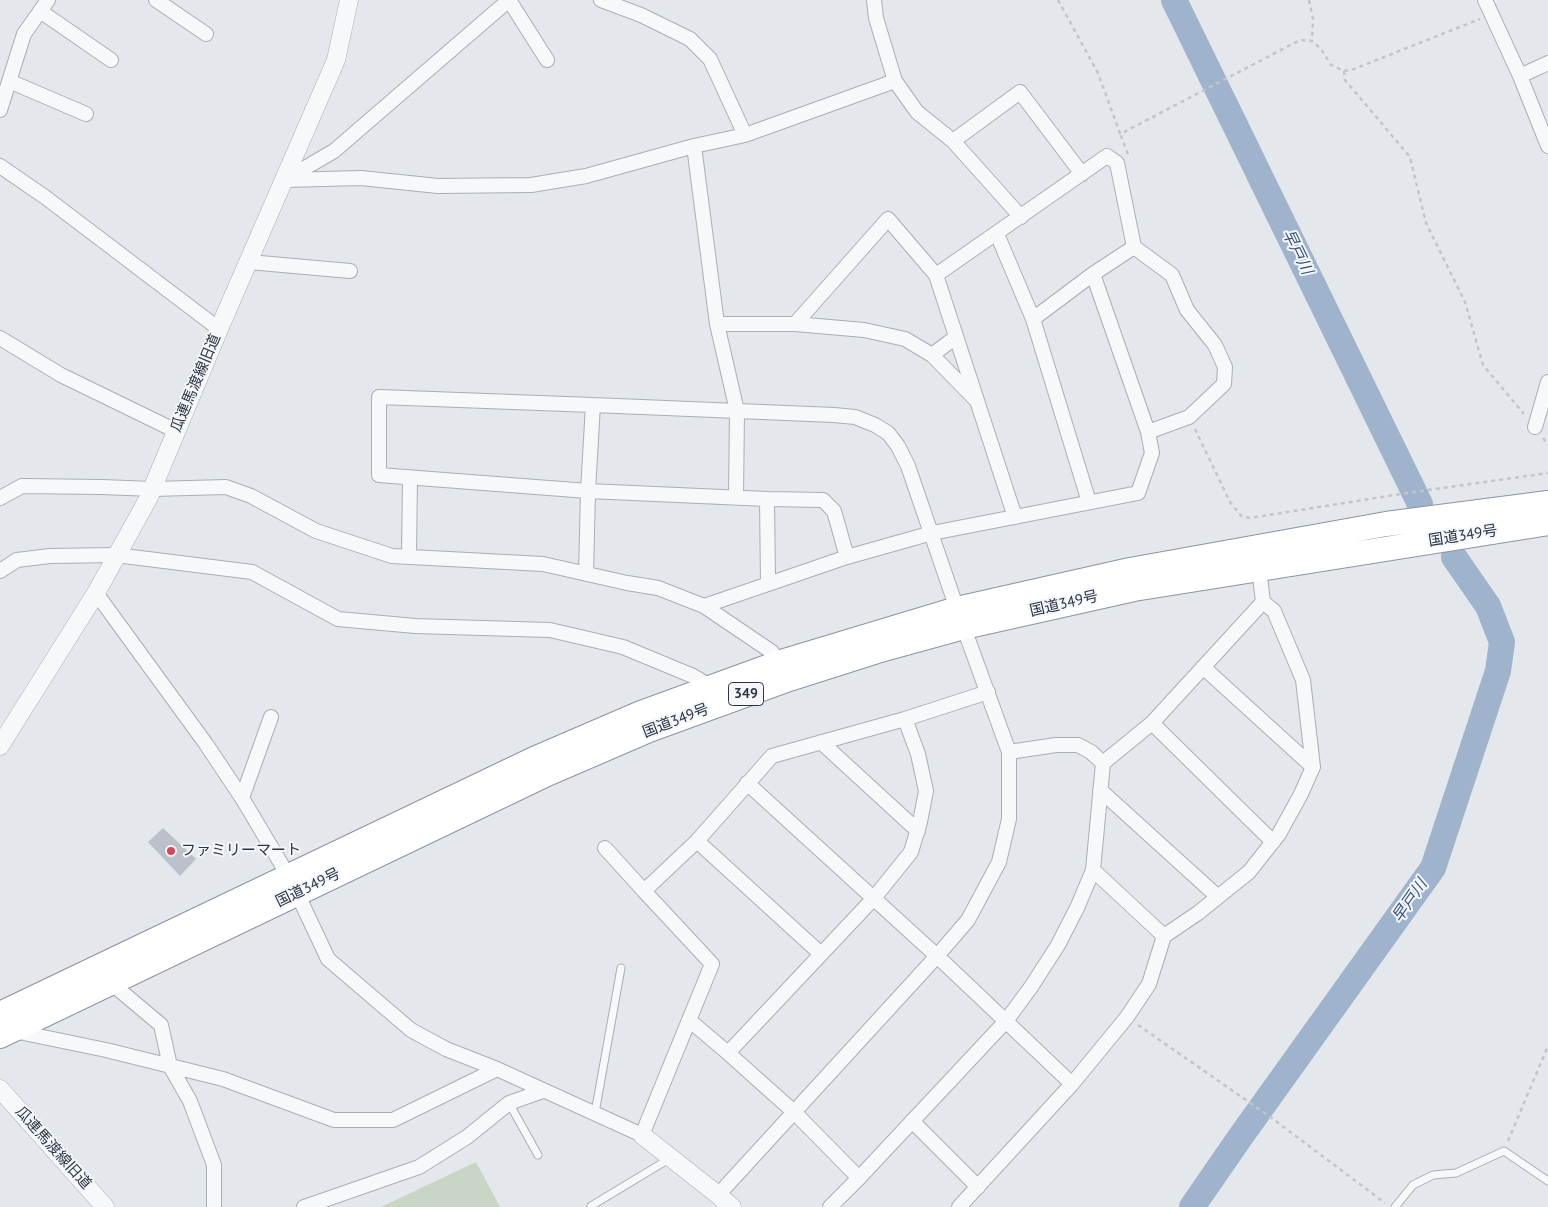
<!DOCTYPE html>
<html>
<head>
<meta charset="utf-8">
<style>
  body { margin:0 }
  canvas { display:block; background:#e4e7ec }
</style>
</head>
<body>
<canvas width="1548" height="1207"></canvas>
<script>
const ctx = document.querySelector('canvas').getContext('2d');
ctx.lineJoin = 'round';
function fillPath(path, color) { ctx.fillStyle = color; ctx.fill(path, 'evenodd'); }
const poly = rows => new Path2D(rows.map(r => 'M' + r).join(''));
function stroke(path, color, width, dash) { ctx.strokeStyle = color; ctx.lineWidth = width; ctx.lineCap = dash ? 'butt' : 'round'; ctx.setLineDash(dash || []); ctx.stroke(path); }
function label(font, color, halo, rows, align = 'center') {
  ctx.font = font + ' "PT Sans","Noto Sans JP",sans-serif'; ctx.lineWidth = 4; ctx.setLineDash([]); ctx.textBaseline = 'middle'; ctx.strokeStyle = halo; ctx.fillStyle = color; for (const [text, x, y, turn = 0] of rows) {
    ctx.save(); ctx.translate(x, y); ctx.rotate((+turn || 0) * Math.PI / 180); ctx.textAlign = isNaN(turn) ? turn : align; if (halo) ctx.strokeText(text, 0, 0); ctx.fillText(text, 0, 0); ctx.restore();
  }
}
const green = poly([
  [476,1162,500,1207,381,1207]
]);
const river = poly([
  [1174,0,1420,504],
  [1192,1207,1241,1136,1433,868,1498,671,1502,642,1488,606,1454,557]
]);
const building = poly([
  [163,828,196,859,180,876,148,842]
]);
const path = poly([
  [1058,0,1098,73,1121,136],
  [1309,0,1313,19,1312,41],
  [1344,71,1345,80,1410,157,1426,223,1465,302,1483,365,1524,414],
  [1128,154,1121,136,1126,131,1300,40,1312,41,1321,49,1331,65,1344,71,1354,69,1480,19],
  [1195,429,1230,502,1241,516,1250,518,1407,493,1548,473],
  [1543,438,1548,445],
  [1138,1025,1269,1116,1385,1203],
  [1508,1141,1548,1046]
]);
const service = poly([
  [509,1103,538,1155],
  [595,1113,621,968],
  [591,1206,669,1159],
  [1395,1207,1413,1185,1433,1175,1456,1173,1504,1151,1548,1181]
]);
const minor = poly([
  [156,0,206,34],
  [509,0,547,60],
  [601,0,641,15,690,39,710,59,745,135],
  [874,0,876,18,895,81,917,112,953,141,1021,217],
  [1485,0,1520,76,1548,146],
  [40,11,111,60],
  [1520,76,1548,63],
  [9,81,86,114],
  [0,110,24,34,48,0],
  [953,141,1020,92,1082,174],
  [694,146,717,324,737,411,736,498],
  [0,166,45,197,219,329],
  [286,179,334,151,509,0],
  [285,180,361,178,438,186,531,185,586,176,694,146,745,135,895,81],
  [997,234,1033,319,1089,502],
  [1134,247,1172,275,1187,310,1215,345,1225,367,1224,384,1189,417,1148,432],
  [249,262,350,271],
  [936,275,1015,517],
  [1033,319,1093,274],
  [795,324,864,330,905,339,932,355,975,399],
  [0,338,61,375,176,431],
  [932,355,956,337],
  [593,405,588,491,379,475,379,397,593,405,834,415,855,417,875,425,888,433,898,446,908,466,957,609,1009,752,1009,819,999,862,968,920,937,956,718,1195],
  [1535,427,1548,382],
  [0,498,22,486,102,487,152,489,226,487,251,496,316,531,392,556,543,564,627,583,658,588,704,606,772,652,778,663],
  [409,557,410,477],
  [0,571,17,560,50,556,116,555,252,572,338,619,415,626,550,630,623,647,693,676,712,687],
  [586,574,588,491,767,499],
  [768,584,767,499,823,500,834,511,847,557],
  [96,593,206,744,242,798,289,877],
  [704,606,847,557,932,533,1138,493,1152,453,1148,432,1093,274,1134,247,1117,163,1107,156,936,275,888,219,795,324,717,324],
  [1203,667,1313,767],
  [905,719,918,754,926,791,920,822,911,852,874,898,728,1053,794,1112,859,1178,1006,1021,1031,987,1058,945,1077,908,1093,870],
  [1152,723,1273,842],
  [821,742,918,831],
  [1009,752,1056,745,1078,745,1091,752,1103,763,1152,723,1263,602],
  [1103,763,1093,870,1164,936],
  [747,783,937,956,1072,1084],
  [1100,790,1218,897],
  [242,798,271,717],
  [697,841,821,954],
  [605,848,644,891],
  [297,893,328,959,411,1030,446,1049,497,1069,642,1135,712,964,644,891,697,841,772,756,905,719,988,692],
  [111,983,161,1025,170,1066,190,1101,214,1165,214,1207],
  [689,1020,728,1053],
  [14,1031,106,1050,223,1079,334,1120,393,1120,497,1069],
  [912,1121,978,1187],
  [304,1207,419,1167,467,1137,509,1103,543,1091],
  [830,1207,859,1178],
  [959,1207,1072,1084,1127,1017,1149,984,1164,936,1198,913,1249,872,1279,834,1301,794,1313,767,1303,680,1274,611,1263,602,1259,568]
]);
const tertiary = poly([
  [0,746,96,593,148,499,219,329,336,60,349,0],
  [0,1089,105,1207],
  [642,1135,718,1195,732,1207]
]);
const trunk = poly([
  [0,1014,534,759,641,713,778,663,957,609,1130,570,1386,524,1548,503],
  [0,1036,547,774,649,730,789,679,877,651,964,627,1134,589,1548,523]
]);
const markers = [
  [171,851,5,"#d1495b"]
];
const shields = [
  [746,694,35]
];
const shieldNames = [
  ["349",746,694]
];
const streetNames = [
  ["瓜連馬渡線旧道",196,383,-67],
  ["国道349号",1463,536,-9],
  ["国道349号",1064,604,-13],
  ["国道349号",676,721,-21],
  ["国道349号",308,888,-26],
  ["瓜連馬渡線旧道",53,1148,48]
];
const poiNames = [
  ["ファミリーマート",181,851]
];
const waterNames = [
  ["早戸川",1297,252,64],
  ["早戸川",1410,901,-55]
];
fillPath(green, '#c9d6c5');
stroke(river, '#9fb4cc', 26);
fillPath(building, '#bbc0ca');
stroke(service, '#a9aeb7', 9);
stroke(minor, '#a9aeb7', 16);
stroke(tertiary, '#a9aeb7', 19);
stroke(trunk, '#8b94a3', 26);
stroke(path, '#c2c5cb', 2.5, [4, 4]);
stroke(service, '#f7f8fa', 7);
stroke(minor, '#f7f8fa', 14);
stroke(tertiary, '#f7f8fa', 18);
stroke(trunk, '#fff', 24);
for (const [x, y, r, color] of markers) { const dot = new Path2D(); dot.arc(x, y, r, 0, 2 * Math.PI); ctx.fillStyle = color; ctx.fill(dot); stroke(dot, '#f4f6f9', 2); }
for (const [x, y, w] of shields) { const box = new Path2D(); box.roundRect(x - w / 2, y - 11.5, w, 23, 4); ctx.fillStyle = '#f4f6f9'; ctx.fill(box); stroke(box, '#2b3445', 1); }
label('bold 14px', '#2b3445', null, shieldNames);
label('15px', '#2b3445', '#f4f6f9', streetNames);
label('15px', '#2b3445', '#f4f6f9', poiNames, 'left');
label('italic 16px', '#34527a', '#f4f6f9', waterNames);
</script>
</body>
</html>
